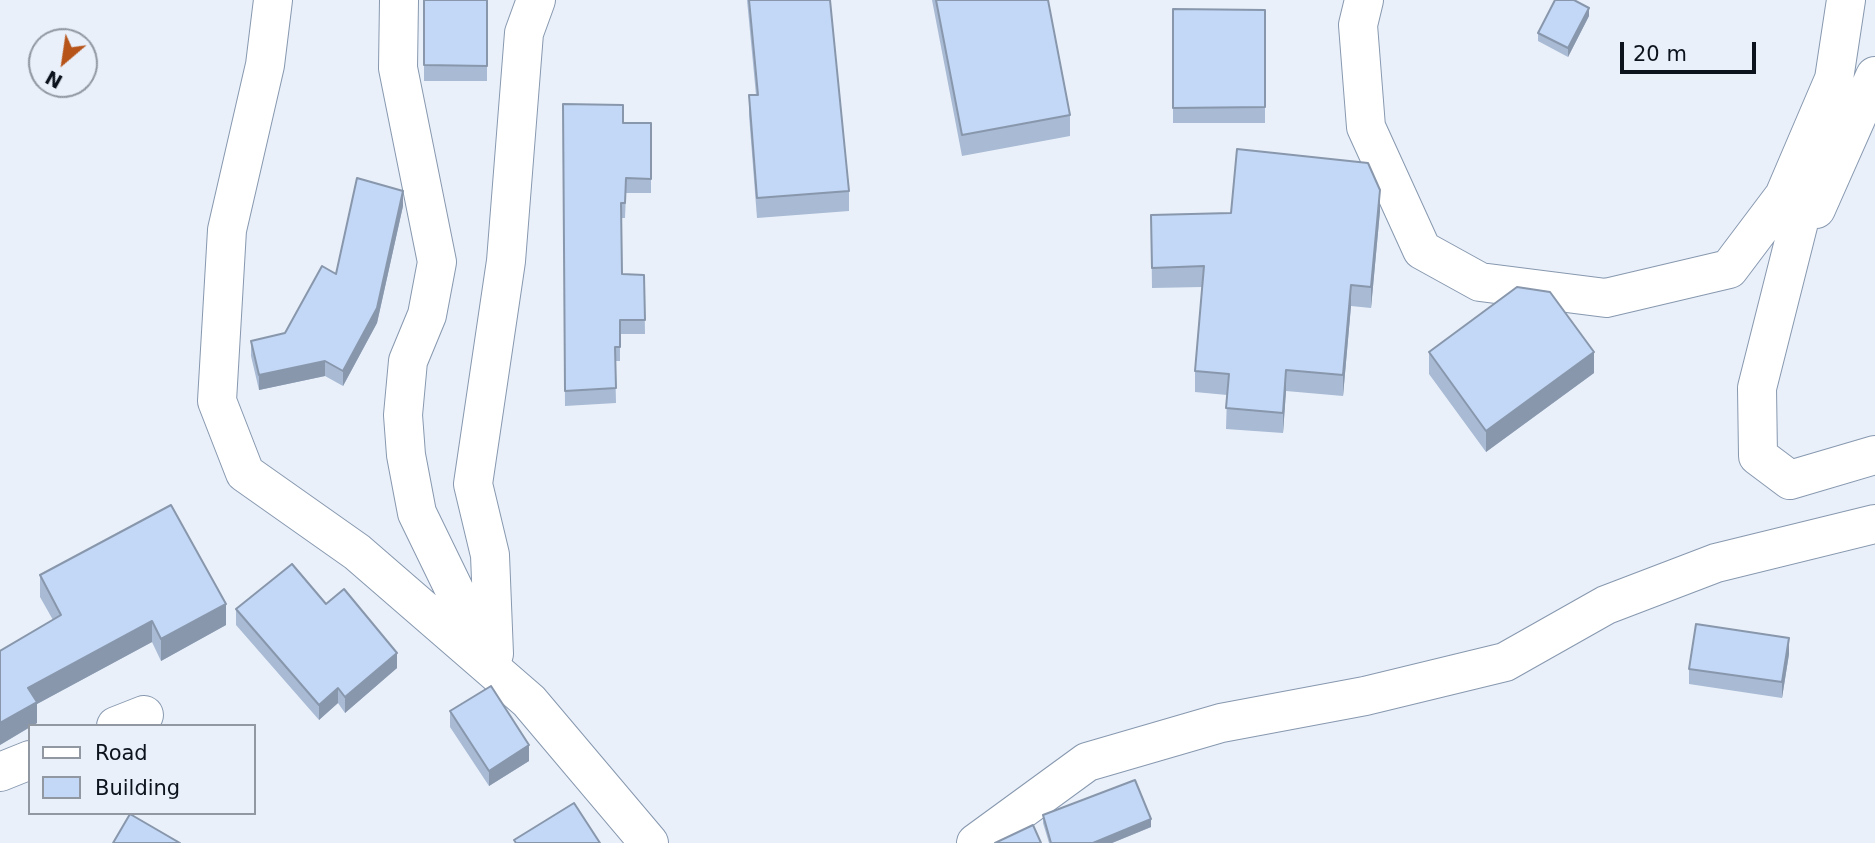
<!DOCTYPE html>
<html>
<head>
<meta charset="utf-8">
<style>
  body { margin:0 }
  #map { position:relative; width:1875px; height:843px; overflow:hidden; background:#e9f0fa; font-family:"DejaVu Sans",sans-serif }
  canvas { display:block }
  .legend { position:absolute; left:28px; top:724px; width:228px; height:91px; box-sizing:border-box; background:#e9f0fa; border:2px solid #9198a1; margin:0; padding:9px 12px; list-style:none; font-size:21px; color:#0d131c }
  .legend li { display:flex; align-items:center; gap:14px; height:35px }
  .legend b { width:35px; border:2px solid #9198a1 }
  .north { position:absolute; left:28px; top:28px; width:70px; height:70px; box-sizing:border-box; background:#e9f0fa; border:2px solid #9198a1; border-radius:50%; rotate:209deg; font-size:19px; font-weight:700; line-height:28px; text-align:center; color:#0d131c }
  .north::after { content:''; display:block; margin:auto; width:24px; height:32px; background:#b65419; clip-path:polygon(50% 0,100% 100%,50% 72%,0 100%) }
  .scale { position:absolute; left:1620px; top:42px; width:136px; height:32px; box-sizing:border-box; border:4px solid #0d131c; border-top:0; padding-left:9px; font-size:21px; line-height:24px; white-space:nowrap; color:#0d131c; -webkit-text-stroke:5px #e9f0fa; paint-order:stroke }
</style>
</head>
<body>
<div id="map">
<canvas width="1875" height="843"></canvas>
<ul class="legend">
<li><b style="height:9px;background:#fff"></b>Road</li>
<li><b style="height:19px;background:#c3d8f6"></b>Building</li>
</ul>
<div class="north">N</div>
<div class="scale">20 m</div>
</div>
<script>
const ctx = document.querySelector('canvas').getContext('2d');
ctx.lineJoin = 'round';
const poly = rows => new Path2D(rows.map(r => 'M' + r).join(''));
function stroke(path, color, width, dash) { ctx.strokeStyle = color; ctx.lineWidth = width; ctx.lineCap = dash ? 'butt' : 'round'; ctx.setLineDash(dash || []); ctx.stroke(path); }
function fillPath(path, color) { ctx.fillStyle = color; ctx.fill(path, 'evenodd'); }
const minor = poly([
  [273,0,265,65,227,230,217,401,245,473,357,552,529,701,649,843],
  [399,0,398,68,437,262,427,315,408,361,403,415,406,455,417,513,486,655],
  [1364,0,1358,25,1366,127,1422,250,1480,282,1606,298,1729,269,1784,196,1834,79,1846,0],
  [1812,170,1757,388,1758,456,1790,480,1875,455],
  [1816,209,1875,76],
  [494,654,490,555,473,484,506,261,524,33,536,0],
  [116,726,144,715],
  [0,772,30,760],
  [976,843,1087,762,1221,723,1365,696,1505,662,1606,605,1716,563,1875,524]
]);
const wall = poly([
  [424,0,487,0,487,81,424,81],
  [747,0,830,0,849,191,849,211,757,218,749,115,749,95,756,95],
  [932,0,1048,0,1070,115,1070,136,962,156],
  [1173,9,1265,10,1265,123,1173,123],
  [1589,16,1568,57,1538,41,1538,33],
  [563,104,623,123,651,123,651,193,626,193,625,218,621,218,622,274,644,275,645,334,620,334,620,361,615,361,616,403,565,406],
  [403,206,377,323,343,386,325,376,259,390,251,356,251,341,285,333,336,274],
  [1380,211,1371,308,1351,306,1343,396,1286,391,1283,433,1226,429,1227,395,1195,392,1195,371,1202,287,1152,288,1151,215],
  [1429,352,1594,373,1486,452,1429,374],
  [40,575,226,625,161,661,152,642,37,704,37,723,0,745,0,651,53,620,40,597],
  [326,604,397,668,345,713,338,703,319,720,236,625,236,609],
  [1789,654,1782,698,1689,684,1689,669],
  [450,711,529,761,489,786,450,727],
  [1043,815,1151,827,1112,843,1049,843,1043,823]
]);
const shadedWall = poly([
  [1589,8,1589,16,1568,57,1568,48],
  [1380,190,1380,211,1371,308,1371,287],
  [403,191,403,206,377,323,343,386,343,371],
  [1351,285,1351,306,1343,396,1343,375],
  [1594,352,1594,373,1486,452,1486,431],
  [325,361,325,376,259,390,259,375],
  [1286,370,1286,391,1283,433,1283,413],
  [226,604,226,625,161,661,161,639],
  [152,621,152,642,37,704,37,723,32,726,30,726,30,727,0,745,0,723,28,688],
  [1789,638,1789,654,1782,698,1782,682],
  [397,653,397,668,345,713,345,697],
  [338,688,338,703,319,720,319,705],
  [529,745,529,761,489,786,489,771],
  [1151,819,1151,827,1112,843,1093,843]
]);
const building = poly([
  [424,0,487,0,487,66,424,65,424,0],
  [749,0,830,0,849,191,757,198,749,95,758,95,749,0],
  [936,0,1048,0,1070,115,962,135,936,0],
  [1555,0,1574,0,1589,8,1568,48,1538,33,1555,0],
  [1173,9,1265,10,1265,107,1173,108,1173,9],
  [563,104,623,105,623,123,651,123,651,179,626,178,625,203,621,203,622,274,644,275,645,320,620,320,620,347,615,347,616,388,565,391,563,104],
  [1237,149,1368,163,1380,190,1371,287,1351,285,1343,375,1286,370,1283,413,1226,408,1229,374,1195,371,1204,266,1152,268,1151,215,1231,213,1237,149],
  [357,178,403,191,377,308,343,371,325,361,259,375,251,341,285,333,322,266,336,274,357,178],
  [1517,287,1550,292,1594,352,1486,431,1429,352,1517,287],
  [171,505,226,604,161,639,152,621,28,688,37,702,0,723,0,651,61,615,40,575,171,505],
  [292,564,326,604,344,589,397,653,345,697,338,688,319,705,236,609,292,564],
  [1696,624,1789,638,1782,682,1689,669,1696,624],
  [491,686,529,745,489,771,450,711,491,686],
  [1135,780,1151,819,1093,843,1051,843,1043,815,1135,780],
  [574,803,600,843,516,843,514,840,574,803],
  [130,814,180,843,113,843,130,814],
  [1033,825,1041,843,995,843,1033,825]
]);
stroke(minor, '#8798af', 40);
stroke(minor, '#fff', 38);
fillPath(wall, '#a8bad4');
fillPath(shadedWall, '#8897ac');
fillPath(building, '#c3d8f6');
stroke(building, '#8897ac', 2);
</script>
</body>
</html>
